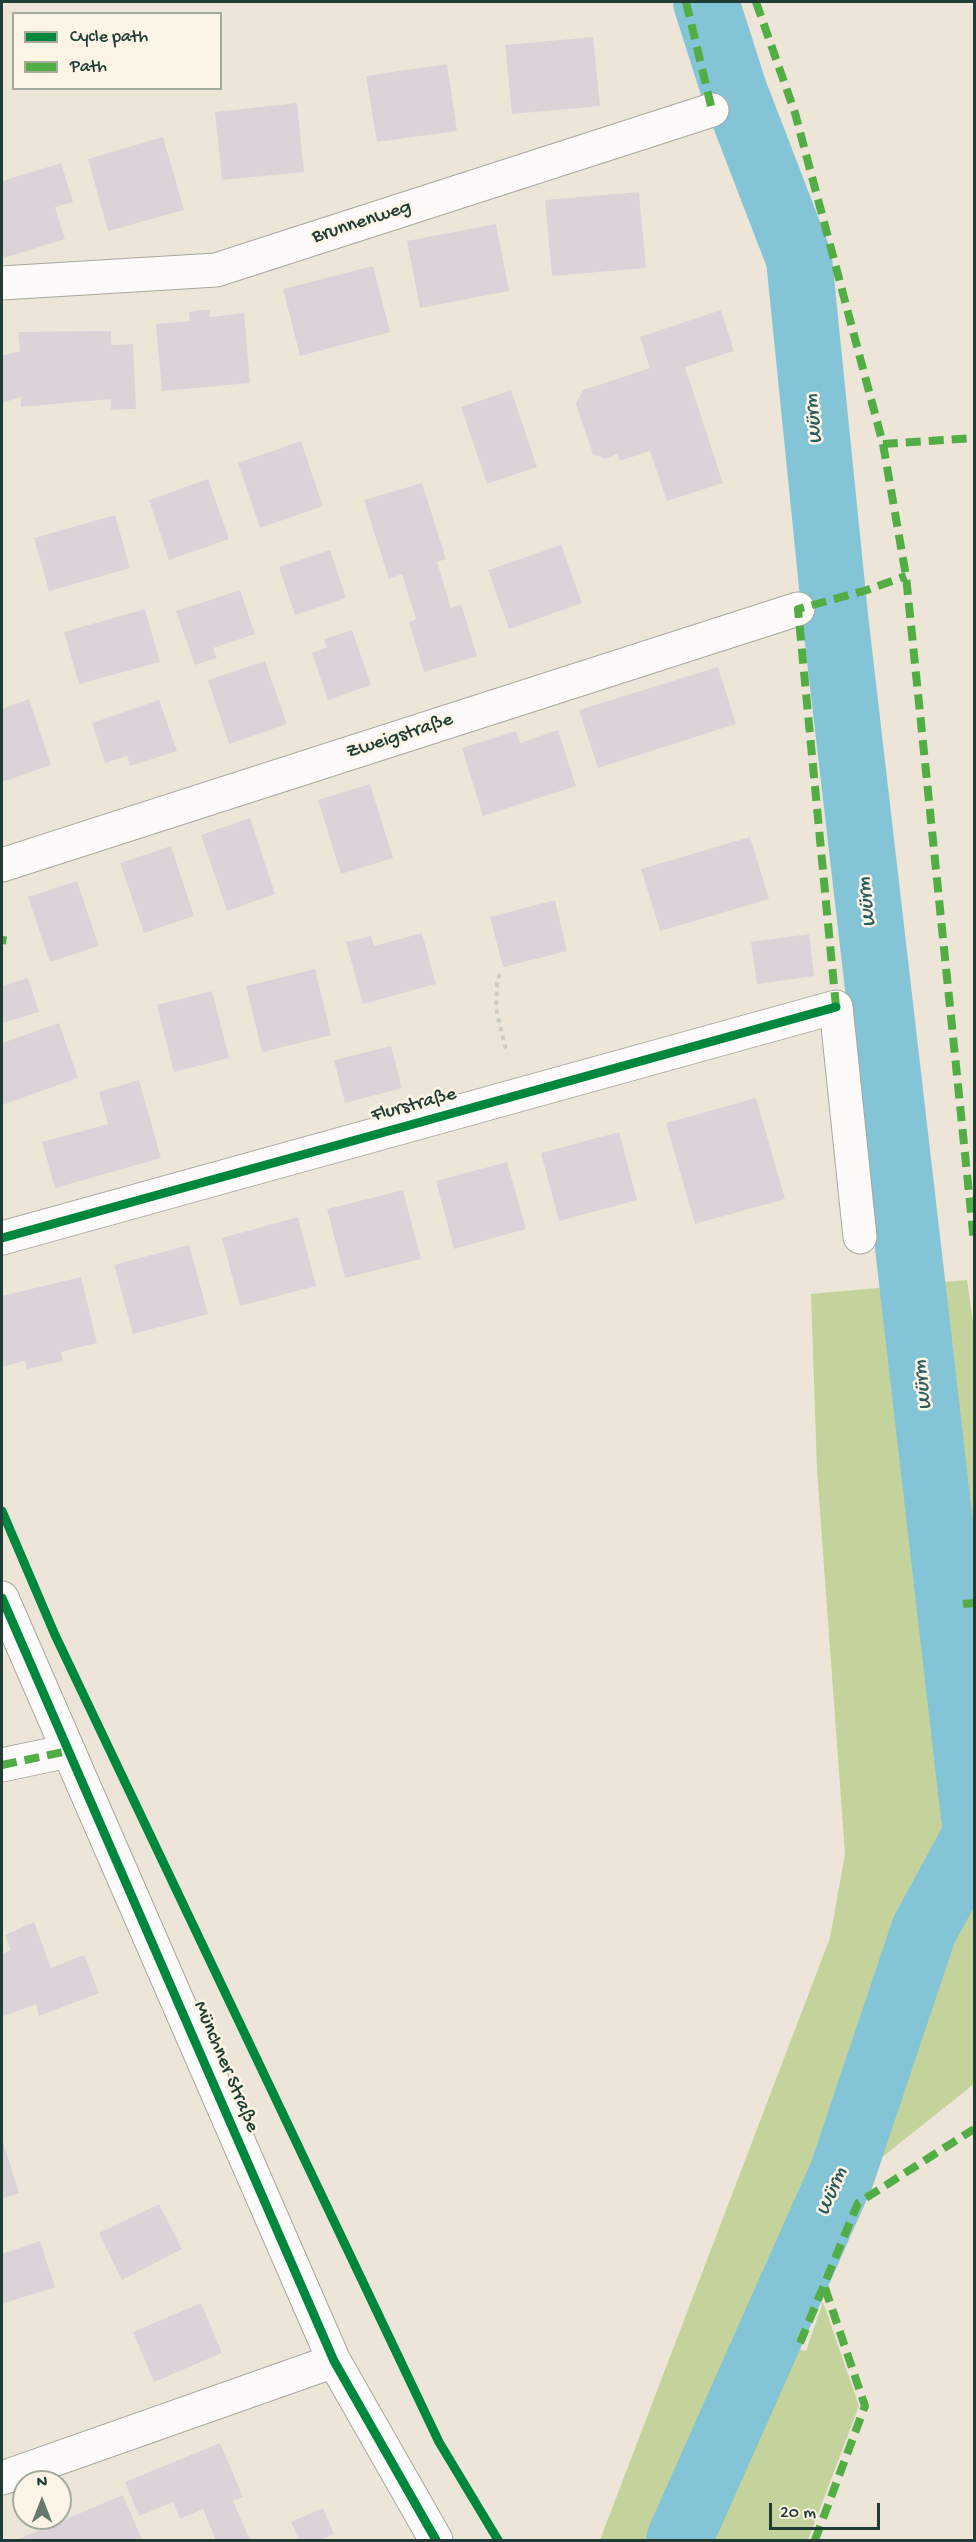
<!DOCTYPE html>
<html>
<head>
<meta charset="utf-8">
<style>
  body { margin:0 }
  #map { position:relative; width:976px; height:2542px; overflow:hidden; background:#ede6d8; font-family:"Gochi Hand",sans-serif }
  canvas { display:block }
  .frame { position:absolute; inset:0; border:3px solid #1f3d34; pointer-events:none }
  .legend { position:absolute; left:12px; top:12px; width:210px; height:78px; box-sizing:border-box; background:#fcf5e5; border:2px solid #a4ab9e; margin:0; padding:8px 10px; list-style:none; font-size:18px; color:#1f3d34 }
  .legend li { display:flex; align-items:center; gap:12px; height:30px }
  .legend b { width:30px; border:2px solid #a4ab9e }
  .north { position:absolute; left:12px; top:2470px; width:60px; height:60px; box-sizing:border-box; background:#fcf5e5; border:2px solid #a4ab9e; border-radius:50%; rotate:0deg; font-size:16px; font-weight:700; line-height:24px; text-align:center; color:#1f3d34 }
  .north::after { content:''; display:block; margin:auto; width:21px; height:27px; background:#67786d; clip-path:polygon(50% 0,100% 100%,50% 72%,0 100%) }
  .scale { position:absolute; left:769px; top:2503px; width:111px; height:27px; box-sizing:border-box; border:3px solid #1f3d34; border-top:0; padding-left:8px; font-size:18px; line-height:21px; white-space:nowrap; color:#1f3d34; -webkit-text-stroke:4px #fcf5e5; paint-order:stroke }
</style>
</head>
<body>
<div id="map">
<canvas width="976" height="2542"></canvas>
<div class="frame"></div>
<ul class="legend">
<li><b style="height:8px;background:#00873e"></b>Cycle path</li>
<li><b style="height:8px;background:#52ad45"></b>Path</li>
</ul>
<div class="north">N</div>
<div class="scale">20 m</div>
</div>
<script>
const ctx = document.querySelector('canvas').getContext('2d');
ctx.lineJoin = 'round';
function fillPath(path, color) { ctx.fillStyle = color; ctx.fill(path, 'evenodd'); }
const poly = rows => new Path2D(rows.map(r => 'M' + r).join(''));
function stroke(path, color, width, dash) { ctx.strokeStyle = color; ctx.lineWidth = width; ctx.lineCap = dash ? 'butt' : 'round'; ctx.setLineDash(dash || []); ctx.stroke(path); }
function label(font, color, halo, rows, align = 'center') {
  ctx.font = font + ' "Gochi Hand",sans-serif'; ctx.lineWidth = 5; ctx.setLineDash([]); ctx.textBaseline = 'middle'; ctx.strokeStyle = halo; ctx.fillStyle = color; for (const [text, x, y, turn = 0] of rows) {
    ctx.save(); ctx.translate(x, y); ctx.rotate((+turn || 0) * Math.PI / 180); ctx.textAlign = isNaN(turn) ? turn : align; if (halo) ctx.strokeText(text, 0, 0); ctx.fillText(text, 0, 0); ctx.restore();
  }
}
const green = poly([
  [967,1280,974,1329,974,2084,881,2158,852,2197,790,2347,806,2351,823,2302,859,2406,808,2540,600,2540,830,1938,845,1854,817,1470,811,1294]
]);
const river = poly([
  [706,2,734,90,799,259,835,616,974,1817],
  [679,2540,842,2174,924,1930,974,1838]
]);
const building = poly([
  [593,37,600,106,512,114,505,45],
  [447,64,457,131,377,142,366,76],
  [297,103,304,172,222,180,215,112],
  [163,137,184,210,108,231,88,159],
  [61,163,73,202,55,207,65,239,4,258,2,250,2,181],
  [639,192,646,268,552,276,545,200],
  [496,224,509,291,420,308,407,241],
  [373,266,390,332,300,356,283,289],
  [199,310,210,310,210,317,244,313,250,383,162,391,156,324,190,321,189,312],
  [721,310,734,351,685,367,723,483,667,501,650,451,620,461,617,454,605,459,593,454,576,404,583,390,650,368,640,337],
  [111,331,111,345,133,344,136,409,111,410,111,399,21,407,21,397,2,403,2,356,20,351,18,332],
  [511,390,537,467,487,484,461,407],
  [301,441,323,506,260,528,238,463],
  [208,479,229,539,169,560,149,500],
  [422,483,446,559,437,562,451,608,461,604,477,656,424,672,409,622,416,619,402,574,389,579,364,500],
  [115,515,130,568,49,591,34,538],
  [561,545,582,603,509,629,488,570],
  [330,550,346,598,295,615,279,567],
  [240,590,255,634,213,648,217,658,195,665,176,611],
  [145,609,160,662,79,684,64,632],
  [352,630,371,685,328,700,312,653,327,647,324,639],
  [265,661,287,724,229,744,208,680],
  [718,667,736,724,598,768,579,710],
  [29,699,51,765,2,782,2,709],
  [159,700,177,751,130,766,127,756,105,763,92,723],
  [558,730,576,786,483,816,462,748,516,731,520,743],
  [370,784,393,858,341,874,318,800],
  [250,818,275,894,227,911,201,835],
  [750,837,769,899,660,931,641,869],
  [171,846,194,916,144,933,120,863],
  [77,881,99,946,50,962,28,897],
  [555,900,567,951,503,967,490,917],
  [422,933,436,984,363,1004,346,942,371,936,374,946],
  [809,934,814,976,757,984,751,942],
  [315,969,331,1035,262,1052,246,986],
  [28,978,39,1012,2,1023,2,986],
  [212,991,229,1058,174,1072,157,1005],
  [59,1023,78,1078,2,1105,2,1043],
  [391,1046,402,1088,345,1103,334,1060],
  [139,1080,161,1158,55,1188,42,1142,108,1124,99,1092],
  [756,1098,785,1199,695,1224,666,1123],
  [619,1132,637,1200,559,1221,541,1153],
  [507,1162,526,1229,454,1249,436,1181],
  [403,1190,421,1259,345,1278,327,1209],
  [298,1217,316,1286,240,1306,222,1238],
  [189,1245,208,1314,133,1334,114,1265],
  [81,1277,97,1343,61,1352,63,1361,27,1369,25,1361,2,1367,2,1296],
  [34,1922,51,1968,84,1955,99,1993,39,2016,36,2004,2,2017,2,1954,11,1950,5,1935],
  [2,2138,19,2193,2,2199],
  [159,2204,182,2249,122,2280,99,2233],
  [40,2241,55,2287,2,2304,2,2254],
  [201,2303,222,2353,154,2382,133,2332],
  [220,2443,243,2497,233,2501,250,2540,216,2540,203,2509,180,2519,173,2502,139,2516,125,2482],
  [123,2495,142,2540,16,2540],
  [323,2508,334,2534,319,2540,299,2540,291,2522]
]);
const path = poly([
  [500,974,497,982,496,1009,507,1054],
  [2,1511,27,1571],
  [120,1771,439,2442,498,2540]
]);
const minor = poly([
  [2,283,216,270,712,110],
  [2,865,798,609],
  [2,1238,836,1007,860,1237],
  [2,1598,334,2361,436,2540],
  [2,1765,68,1751],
  [2,2478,334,2361]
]);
const quiet = poly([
  [686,2,712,110],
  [756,2,795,113,883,444,974,438],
  [883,444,906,576,974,1242],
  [2,944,3,936],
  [836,1007,798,609,867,590,906,576],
  [963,1604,974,1603],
  [2,1765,68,1751],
  [800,2343,858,2203,974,2129],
  [815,2540,865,2406,824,2285]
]);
const cycleway = poly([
  [2,1238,836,1007],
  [2,1511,55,1635,439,2442,498,2540],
  [2,1598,334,2361,436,2540]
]);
const streetNames = [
  ["Brunnenweg",362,223,-18],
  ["Zweigstraße",400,737,-18],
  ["Flurstraße",414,1106,-15],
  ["Münchner Straße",225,2067,67]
];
const waterNames = [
  ["Würm",815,419,-96],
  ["Würm",868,902,-97],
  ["Würm",924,1385,-97],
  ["Würm",833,2192,-67]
];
fillPath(green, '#c4d29b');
stroke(river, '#83c5d6', 66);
fillPath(building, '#dcd3d9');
stroke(minor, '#a8a79e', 35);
stroke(path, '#cbccc8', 4, [4.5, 4.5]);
stroke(minor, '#fcfbf9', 33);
stroke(quiet, '#52ad45', 8, [15, 8]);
stroke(cycleway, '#00873e', 9);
label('20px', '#1f3d34', '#fcf5e5', streetNames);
label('italic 21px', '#2d5c5c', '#fcf5e5', waterNames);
</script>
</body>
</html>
